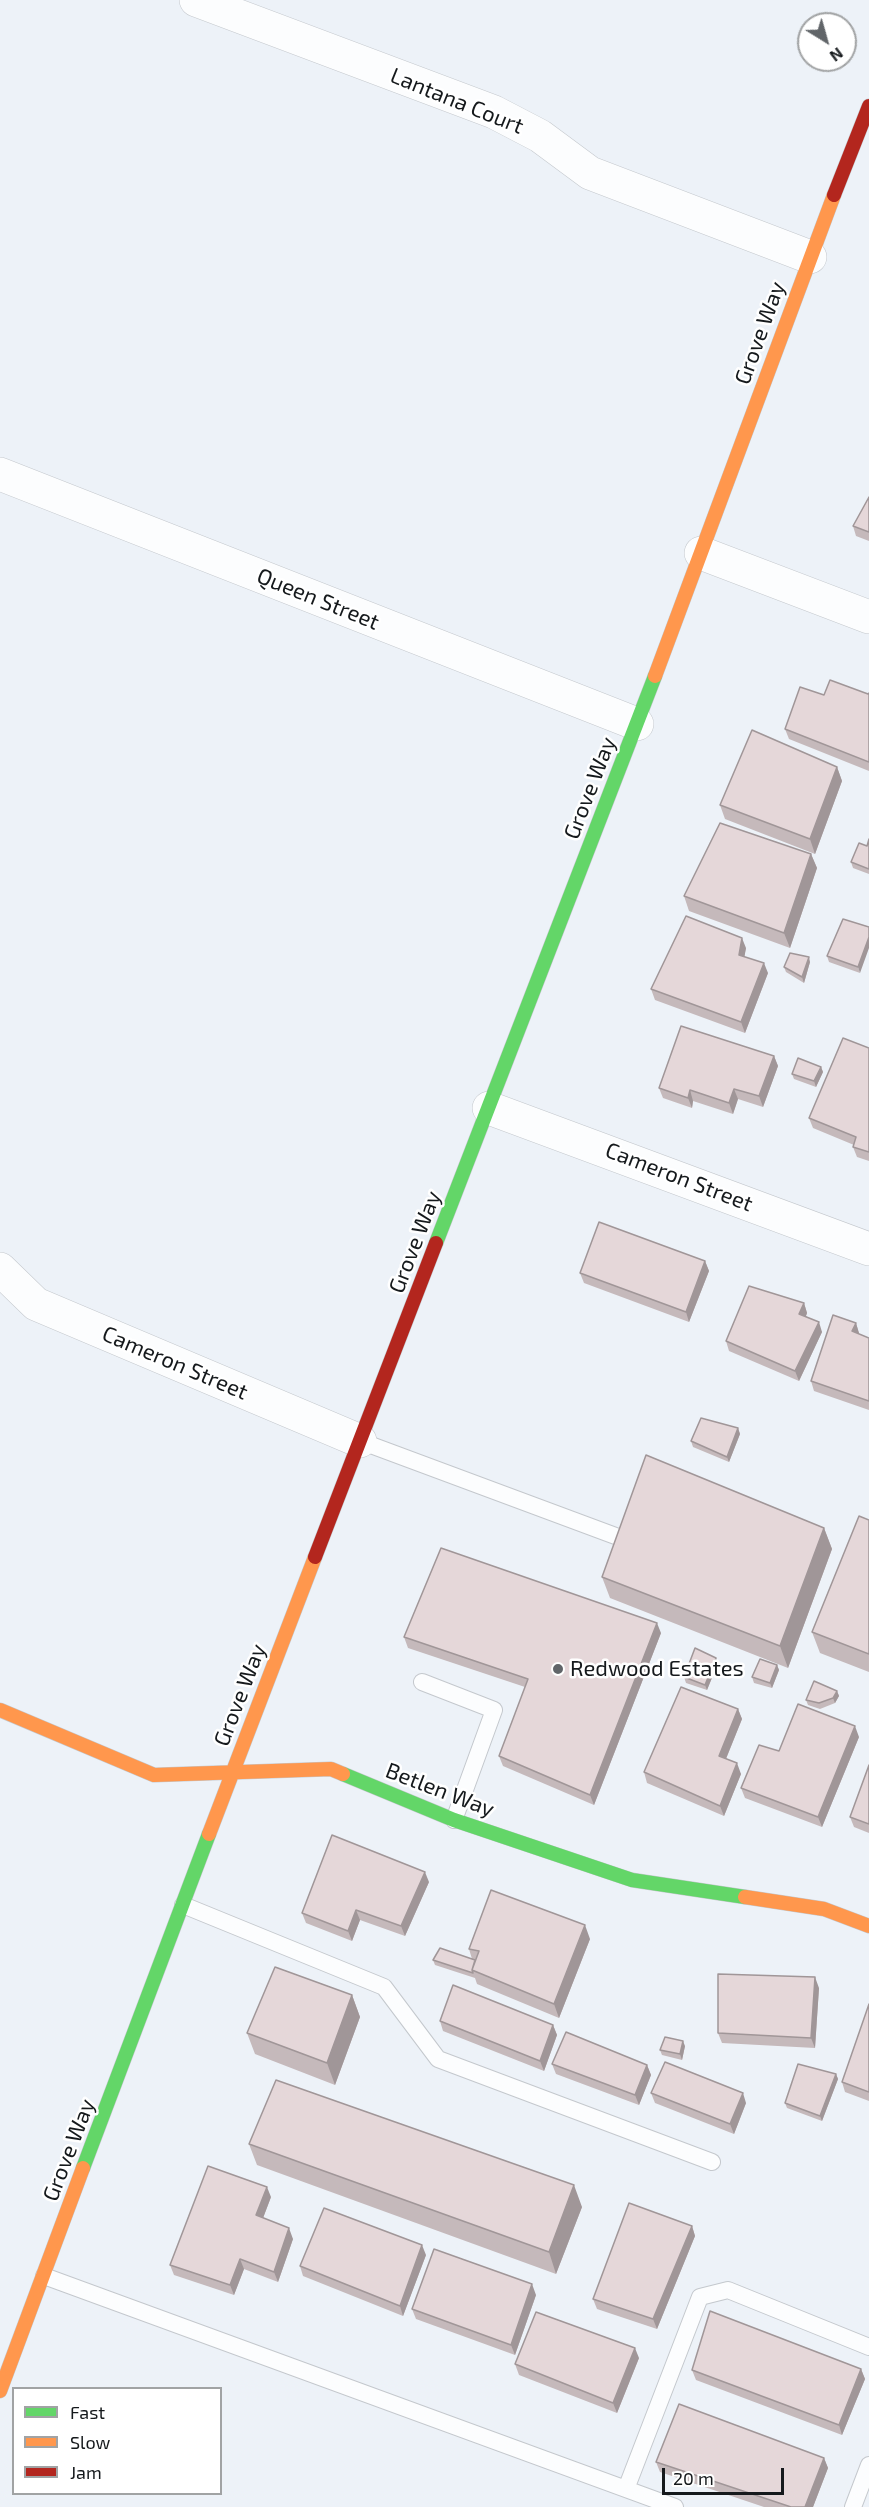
<!DOCTYPE html>
<html>
<head>
<meta charset="utf-8">
<style>
  body { margin:0 }
  #map { position:relative; width:869px; height:2507px; overflow:hidden; background:#edf2f8; font-family:"Exo 2",sans-serif }
  canvas { display:block }
  .legend { position:absolute; left:12px; top:2387px; width:210px; height:108px; box-sizing:border-box; background:#fff; border:2px solid #a1a3a4; margin:0; padding:8px 10px; list-style:none; font-size:18px; color:#15191c }
  .legend li { display:flex; align-items:center; gap:12px; height:30px }
  .legend b { width:30px; border:2px solid #a1a3a4 }
  .north { position:absolute; left:797px; top:12px; width:60px; height:60px; box-sizing:border-box; background:#fff; border:2px solid #a1a3a4; border-radius:50%; rotate:143deg; font-size:16px; font-weight:700; line-height:24px; text-align:center; color:#15191c }
  .north::after { content:''; display:block; margin:auto; width:21px; height:27px; background:#616569; clip-path:polygon(50% 0,100% 100%,50% 72%,0 100%) }
  .scale { position:absolute; left:662px; top:2468px; width:122px; height:27px; box-sizing:border-box; border:3px solid #15191c; border-top:0; padding-left:8px; font-size:18px; line-height:21px; white-space:nowrap; color:#15191c; -webkit-text-stroke:4px #fff; paint-order:stroke }
</style>
</head>
<body>
<div id="map">
<canvas width="869" height="2507"></canvas>
<ul class="legend">
<li><b style="height:8px;background:#63d668"></b>Fast</li>
<li><b style="height:8px;background:#ff974d"></b>Slow</li>
<li><b style="height:8px;background:#b3261e"></b>Jam</li>
</ul>
<div class="north">N</div>
<div class="scale">20 m</div>
</div>
<script>
const ctx = document.querySelector('canvas').getContext('2d');
ctx.lineJoin = 'round';
const poly = rows => new Path2D(rows.map(r => 'M' + r).join(''));
function stroke(path, color, width, dash) { ctx.strokeStyle = color; ctx.lineWidth = width; ctx.lineCap = dash ? 'butt' : 'round'; ctx.setLineDash(dash || []); ctx.stroke(path); }
function fillPath(path, color) { ctx.fillStyle = color; ctx.fill(path, 'evenodd'); }
function label(font, color, halo, rows, align = 'center') {
  ctx.font = font + ' "Exo 2",sans-serif'; ctx.lineWidth = 5; ctx.setLineDash([]); ctx.textBaseline = 'middle'; ctx.strokeStyle = halo; ctx.fillStyle = color; for (const [text, x, y, turn = 0] of rows) {
    ctx.save(); ctx.translate(x, y); ctx.rotate((+turn || 0) * Math.PI / 180); ctx.textAlign = isNaN(turn) ? turn : align; if (halo) ctx.strokeText(text, 0, 0); ctx.fillText(text, 0, 0); ctx.restore();
  }
}
const lane = poly([
  [360,1441,637,1544],
  [422,1682,494,1710,454,1820],
  [183,1905,384,1987,438,2059,712,2162],
  [44,2276,675,2507],
  [626,2489,700,2297,728,2290,869,2347],
  [853,2507,869,2465]
]);
const street = poly([
  [196,0,494,112,540,136,590,173,810,257],
  [0,474,637,724],
  [701,553,869,617],
  [489,1108,869,1249],
  [0,1269,36,1304,360,1441]
]);
const fast = poly([
  [436,1243,655,676],
  [343,1774,454,1820,632,1880,745,1897],
  [83,2168,209,1834]
]);
const slow = poly([
  [655,676,834,195],
  [0,1710,154,1775,331,1769,343,1774],
  [209,1834,315,1557],
  [745,1897,824,1909,869,1926],
  [0,2391,83,2168]
]);
const jam = poly([
  [834,195,869,106],
  [315,1557,436,1243]
]);
const wall = poly([
  [869,497,869,541,856,536,853,526],
  [869,693,869,771,789,739,785,729,824,695,868,694],
  [837,767,842,781,815,854,725,819,720,805],
  [869,839,869,874,853,868,851,862,867,846],
  [811,854,817,868,790,948,689,911,684,896],
  [843,919,860,973,829,962,827,956],
  [746,948,744,957,768,973,745,1033,655,1000,651,989],
  [810,962,804,983,786,972,784,967],
  [869,1048,869,1161,857,1157,853,1147,854,1145,813,1128,809,1118],
  [774,1056,778,1066,763,1107,738,1099,733,1114,693,1101,692,1108,663,1098,659,1088],
  [821,1067,823,1072,816,1087,794,1079,792,1074],
  [705,1261,709,1271,689,1322,584,1283,580,1273],
  [804,1303,807,1313,806,1316,822,1332,799,1381,729,1351,726,1341],
  [856,1323,859,1334,869,1338,869,1410,814,1391,811,1381],
  [738,1428,740,1434,729,1462,693,1447,691,1441],
  [869,1520,869,1672,820,1653,812,1632],
  [824,1528,832,1549,788,1668,610,1598,602,1577],
  [661,1633,594,1805,503,1766,499,1756,525,1687,408,1648,404,1637],
  [718,1663,707,1690,686,1683,684,1677],
  [777,1665,779,1670,772,1688,754,1683,752,1677],
  [837,1691,839,1696,835,1703,820,1709,808,1705,806,1700],
  [738,1709,742,1719,726,1759,741,1774,724,1816,647,1783,644,1772],
  [859,1737,822,1827,745,1798,741,1788,779,1751],
  [869,1765,869,1833,854,1827,850,1817],
  [429,1882,405,1936,360,1920,352,1941,306,1923,302,1913],
  [590,1939,559,2018,477,1984,475,1978,435,1965,433,1960,472,1959,469,1949],
  [819,1988,815,2048,722,2043,718,2033],
  [352,1995,360,2017,335,2085,255,2054,247,2033],
  [869,2004,869,2101,845,2092,842,2082],
  [440,2021,553,2025,557,2035,544,2071,443,2031],
  [685,2046,682,2060,662,2055,660,2050],
  [552,2064,647,2065,651,2075,639,2105,556,2074],
  [836,2074,838,2079,822,2121,787,2108,785,2103],
  [651,2093,746,2103,734,2134,655,2103],
  [249,2144,582,2207,556,2274,257,2165],
  [271,2197,263,2218,293,2239,278,2282,244,2269,234,2295,174,2275,170,2265],
  [692,2226,695,2236,657,2329,597,2309,593,2299],
  [426,2255,403,2316,303,2276,300,2266],
  [536,2295,515,2355,416,2319,412,2309],
  [639,2358,617,2413,519,2375,515,2364],
  [861,2369,865,2379,842,2435,696,2380,692,2370],
  [824,2458,828,2468,813,2507,764,2507,660,2472,656,2462]
]);
const shadedWall = poly([
  [837,767,842,781,815,854,810,839],
  [811,854,817,868,790,948,784,933],
  [869,937,869,948,860,973,858,967],
  [742,938,746,948,743,965,739,955],
  [809,957,810,962,804,983,802,977],
  [764,963,768,973,745,1033,741,1022],
  [774,1056,778,1066,763,1107,759,1096],
  [821,1067,823,1072,816,1087,814,1081],
  [734,1089,738,1099,733,1114,729,1103],
  [690,1090,693,1101,692,1108,688,1098],
  [705,1261,709,1271,689,1322,686,1312],
  [804,1303,807,1313,803,1324,799,1314],
  [819,1322,822,1332,799,1381,795,1371],
  [856,1323,859,1333,855,1341,852,1331],
  [738,1428,740,1434,729,1462,727,1457],
  [824,1528,832,1549,788,1668,780,1646],
  [657,1623,661,1633,594,1805,590,1795],
  [716,1658,718,1663,707,1690,705,1685],
  [777,1665,779,1670,772,1688,770,1683],
  [837,1691,839,1696,835,1703,833,1698],
  [738,1709,742,1719,723,1766,719,1756],
  [855,1726,859,1737,822,1827,818,1817],
  [737,1763,741,1774,724,1816,720,1806],
  [425,1872,429,1882,405,1936,401,1926],
  [356,1910,360,1920,352,1941,348,1931],
  [585,1925,590,1939,559,2018,554,2004],
  [815,1977,819,1988,815,2048,811,2038],
  [352,1995,360,2017,335,2085,327,2063],
  [553,2025,557,2035,544,2071,540,2061],
  [683,2041,685,2046,682,2060,680,2054],
  [647,2065,651,2075,639,2105,635,2095],
  [836,2074,838,2079,822,2121,820,2116],
  [743,2093,746,2103,734,2134,730,2124],
  [574,2185,582,2207,556,2274,549,2252],
  [267,2187,271,2197,260,2226,256,2215],
  [692,2226,695,2236,657,2329,653,2319],
  [289,2228,293,2239,278,2282,274,2272],
  [422,2245,426,2255,403,2316,400,2306],
  [240,2259,244,2269,234,2295,230,2285],
  [532,2284,536,2295,515,2355,511,2345],
  [635,2348,639,2358,617,2413,613,2403],
  [861,2369,865,2379,842,2435,839,2425],
  [824,2458,828,2468,813,2507,805,2507]
]);
const building = poly([
  [869,497,869,532,853,526,869,497],
  [830,680,868,694,869,693,869,762,785,729,800,687,824,695,830,680],
  [752,730,837,767,810,839,720,805,752,730],
  [720,823,811,854,784,933,684,896,720,823],
  [869,839,869,869,851,862,859,843,867,846,869,839],
  [686,916,742,938,739,955,764,963,741,1022,651,989,686,916],
  [843,919,869,927,869,937,858,967,827,956,843,919],
  [790,953,809,957,802,977,784,967,790,953],
  [681,1026,774,1056,759,1096,734,1089,729,1103,690,1090,688,1098,659,1088,681,1026],
  [843,1038,869,1048,869,1152,853,1147,856,1137,809,1118,843,1038],
  [798,1058,821,1067,814,1081,792,1074,798,1058],
  [599,1222,705,1261,686,1312,580,1273,599,1222],
  [749,1286,804,1303,799,1314,819,1322,795,1371,726,1341,749,1286],
  [833,1315,856,1323,852,1331,869,1338,869,1401,811,1381,833,1315],
  [701,1418,738,1428,727,1457,691,1441,701,1418],
  [646,1455,824,1528,780,1646,602,1577,646,1455],
  [859,1516,869,1520,869,1654,812,1632,859,1516],
  [441,1548,657,1623,590,1795,499,1756,528,1679,404,1637,441,1548],
  [695,1648,716,1658,705,1685,684,1677,695,1648],
  [760,1659,777,1665,770,1683,752,1677,760,1659],
  [814,1681,837,1691,833,1698,819,1703,806,1700,814,1681],
  [681,1687,738,1709,719,1756,737,1763,720,1806,644,1772,681,1687],
  [798,1704,855,1726,818,1817,741,1788,759,1745,779,1751,798,1704],
  [869,1765,869,1824,850,1817,869,1765],
  [332,1835,425,1872,401,1926,356,1910,348,1931,302,1913,332,1835],
  [491,1890,585,1925,554,2004,472,1970,479,1951,469,1949,491,1890],
  [440,1948,475,1960,472,1970,473,1973,433,1960,440,1948],
  [275,1967,352,1995,327,2063,247,2033,275,1967],
  [718,1974,815,1977,811,2038,718,2033,718,1974],
  [453,1985,553,2025,540,2061,440,2021,453,1985],
  [869,2004,869,2092,842,2082,869,2004],
  [566,2032,647,2065,635,2095,552,2064,566,2032],
  [665,2037,683,2041,680,2054,660,2050,665,2037],
  [665,2062,743,2093,730,2124,651,2093,665,2062],
  [798,2064,836,2074,820,2116,785,2103,798,2064],
  [276,2080,574,2185,549,2252,249,2144,276,2080],
  [208,2166,267,2187,256,2215,289,2228,274,2272,240,2259,230,2285,170,2265,208,2166],
  [629,2203,692,2226,653,2319,593,2299,629,2203],
  [324,2208,422,2245,400,2306,300,2266,324,2208],
  [434,2249,532,2284,511,2345,412,2309,434,2249],
  [710,2311,861,2369,839,2425,692,2370,710,2311],
  [536,2312,635,2348,613,2403,515,2364,536,2312],
  [679,2404,824,2458,805,2507,791,2507,656,2462,679,2404]
]);
const markers = [
  [558,1669,6,"#616569"]
];
const streetNames = [
  ["Lantana Court",457,101,22],
  ["Grove Way",760,333,-70],
  ["Queen Street",318,599,22],
  ["Grove Way",590,788,-69],
  ["Cameron Street",679,1177,21],
  ["Grove Way",415,1242,-69],
  ["Cameron Street",175,1363,23],
  ["Grove Way",240,1695,-69],
  ["Betlen Way",440,1790,21],
  ["Grove Way",69,2150,-69]
];
const poiNames = [
  ["Redwood Estates",570,1669]
];
stroke(lane, '#c4c8cd', 18);
stroke(street, '#c4c8cd', 34);
stroke(fast, '#c4c8cd', 15);
stroke(slow, '#c4c8cd', 15);
stroke(jam, '#c4c8cd', 15);
stroke(lane, '#fcfdfe', 16);
stroke(street, '#fcfdfe', 33);
stroke(fast, '#63d668', 14);
stroke(slow, '#ff974d', 14);
stroke(jam, '#b3261e', 14);
fillPath(wall, '#c5b9bb');
fillPath(shadedWall, '#a09698');
fillPath(building, '#e5d7d9');
stroke(building, '#a09698', 1.5);
for (const [x, y, r, color] of markers) { const dot = new Path2D(); dot.arc(x, y, r, 0, 2 * Math.PI); ctx.fillStyle = color; ctx.fill(dot); stroke(dot, '#fff', 2); }
label('22px', '#15191c', '#fff', streetNames);
label('22px', '#15191c', '#fff', poiNames, 'left');
</script>
</body>
</html>
